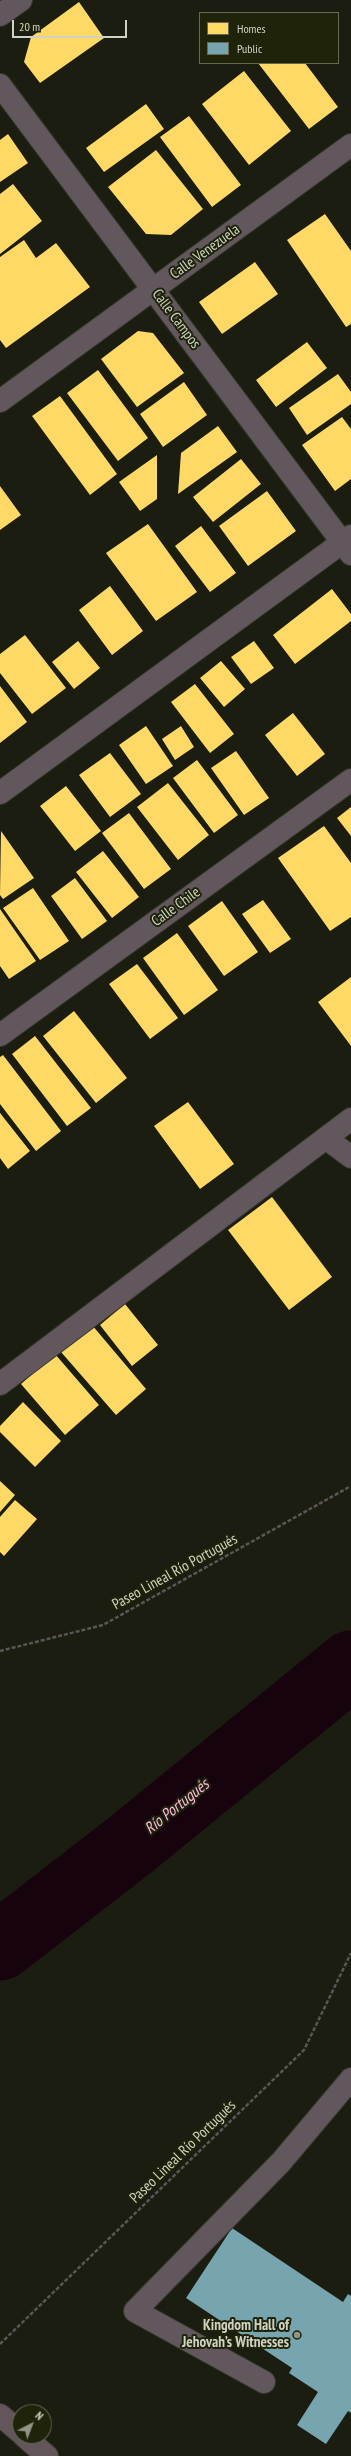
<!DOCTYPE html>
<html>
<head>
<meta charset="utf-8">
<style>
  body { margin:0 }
  #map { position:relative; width:351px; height:2456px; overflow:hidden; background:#1b1d10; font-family:"PT Sans Narrow",sans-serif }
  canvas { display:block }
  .legend { position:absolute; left:199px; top:12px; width:140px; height:52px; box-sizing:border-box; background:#1f230a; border:1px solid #666954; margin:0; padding:5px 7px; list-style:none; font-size:12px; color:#d0d3c4 }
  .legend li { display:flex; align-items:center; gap:8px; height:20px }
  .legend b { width:20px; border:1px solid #666954 }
  .north { position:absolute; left:12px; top:2404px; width:40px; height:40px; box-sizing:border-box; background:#1f230a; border:1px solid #666954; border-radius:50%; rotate:42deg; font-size:11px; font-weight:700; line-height:16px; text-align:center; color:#d0d3c4 }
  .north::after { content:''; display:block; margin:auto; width:14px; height:18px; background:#919385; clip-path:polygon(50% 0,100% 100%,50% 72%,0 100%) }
  .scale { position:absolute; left:12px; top:20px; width:115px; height:18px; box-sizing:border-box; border:2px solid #d0d3c4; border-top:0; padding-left:5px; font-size:12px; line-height:14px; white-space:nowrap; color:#d0d3c4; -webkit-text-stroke:3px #1f230a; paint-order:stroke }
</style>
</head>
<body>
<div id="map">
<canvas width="351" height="2456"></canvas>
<ul class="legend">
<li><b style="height:11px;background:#ffd966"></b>Homes</li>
<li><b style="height:11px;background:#76a5af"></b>Public</li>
</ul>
<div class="north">N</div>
<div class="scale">20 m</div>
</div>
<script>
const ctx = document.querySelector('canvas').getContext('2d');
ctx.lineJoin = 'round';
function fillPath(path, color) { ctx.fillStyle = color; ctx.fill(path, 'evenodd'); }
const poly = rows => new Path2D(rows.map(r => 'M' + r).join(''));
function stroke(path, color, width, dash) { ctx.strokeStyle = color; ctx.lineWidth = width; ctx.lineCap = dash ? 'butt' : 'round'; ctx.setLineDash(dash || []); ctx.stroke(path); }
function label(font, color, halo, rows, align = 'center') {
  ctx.font = font + ' "PT Sans Narrow",sans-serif'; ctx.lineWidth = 4; ctx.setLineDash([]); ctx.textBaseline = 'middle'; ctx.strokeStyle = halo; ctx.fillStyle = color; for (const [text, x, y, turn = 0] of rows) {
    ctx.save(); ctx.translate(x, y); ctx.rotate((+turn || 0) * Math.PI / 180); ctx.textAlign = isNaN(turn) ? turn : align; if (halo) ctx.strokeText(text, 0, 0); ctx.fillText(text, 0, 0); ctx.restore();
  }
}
const homes = poly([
  [79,2,104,38,40,83,24,62,31,37],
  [258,63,305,63,338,107,309,129],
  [244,71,291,131,249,165,202,104],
  [146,104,164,129,104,172,86,148],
  [189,116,241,185,212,207,160,137],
  [8,134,28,163,0,182,0,140],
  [156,150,203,209,171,235,146,234,108,187],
  [13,184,42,221,0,254,0,194],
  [325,214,351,251,351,324,346,327,287,240],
  [24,240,36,258,56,243,90,287,6,348,0,340,0,257],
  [255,262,278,294,222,334,199,302],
  [138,331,153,333,184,373,137,407,101,359],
  [307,342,327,368,276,407,256,380],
  [98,370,148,438,118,461,67,393],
  [338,374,351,392,351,404,307,435,289,408],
  [184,382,207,415,163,447,140,414],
  [60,396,117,474,90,495,32,416],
  [342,417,351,429,351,479,335,491,302,445],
  [218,426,237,452,178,494,181,453],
  [157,455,157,499,140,511,119,482],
  [241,459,261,484,213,522,193,497],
  [0,486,21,515,0,530],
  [267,491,296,531,248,566,219,526],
  [148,524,197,592,156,621,106,553],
  [201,526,236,573,210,592,175,546],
  [110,586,143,631,112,655,79,610],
  [332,589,351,614,351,621,295,664,273,635],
  [25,635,66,688,32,714,0,673,0,654],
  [78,641,100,668,74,689,52,662],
  [254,641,274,668,251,684,231,657],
  [221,661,245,689,224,707,200,678],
  [195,684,234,734,210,753,171,702],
  [0,686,27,722,0,743],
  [293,713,325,754,297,776,265,735],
  [146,726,173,766,146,784,119,745],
  [181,726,194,747,175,760,162,739],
  [236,751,269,798,244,815,211,768],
  [110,753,141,794,110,817,79,775],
  [197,760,238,815,214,833,173,778],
  [168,783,209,835,178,860,137,807],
  [66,786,101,831,75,851,40,806],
  [351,807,351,836,337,818],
  [129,813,171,869,144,889,102,833],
  [324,826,351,863,351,917,330,931,278,858],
  [1,831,34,878,3,899,0,895],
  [103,851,139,897,112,918,76,872],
  [75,878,107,921,82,939,51,896],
  [33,888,69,941,40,960,3,908],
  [263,900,291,939,270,953,242,914],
  [222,901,258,952,224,976,188,926],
  [0,909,36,961,9,979,0,966],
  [177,933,218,990,184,1015,143,958],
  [137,964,178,1018,150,1039,109,984],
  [351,977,351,1046,318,1002],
  [74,1011,127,1078,96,1103,43,1036],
  [35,1036,91,1108,67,1126,12,1054],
  [3,1055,61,1131,36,1151,0,1104,0,1057],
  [188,1102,234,1164,200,1189,154,1126],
  [0,1113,30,1151,8,1169,0,1158],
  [272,1197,332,1277,289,1310,228,1230],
  [125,1304,158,1345,132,1366,100,1325],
  [92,1325,146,1389,116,1415,61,1352],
  [55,1354,99,1405,65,1435,21,1384],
  [23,1402,61,1441,35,1467,0,1432,0,1426],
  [0,1481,15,1495,0,1512],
  [15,1500,37,1519,4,1556,0,1552,0,1517]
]);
const public = poly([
  [232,2228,343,2302,348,2294,351,2296,351,2413,348,2411,326,2444,297,2425,318,2392,289,2373,292,2368,186,2298]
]);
const river = poly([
  [0,1946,129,1846,351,1665]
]);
const path = poly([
  [0,1651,103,1625,351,1486],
  [0,2344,304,2050,351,1953]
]);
const minor = poly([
  [0,15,21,0],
  [0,85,351,554],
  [0,401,351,145],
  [0,793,351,536],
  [0,1035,351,780],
  [327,1139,351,1157],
  [0,1384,351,1119],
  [264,2382,135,2311,281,2162,351,2079]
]);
const major = poly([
  [0,2415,20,2432],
  [24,2436,47,2456]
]);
const markers = [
  [297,2335,4,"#919385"]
];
const streetNames = [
  ["Calle Venezuela",205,252,-36],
  ["Calle Campos",176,319,53],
  ["Calle Chile",176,907,-36],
  ["Paseo Lineal Río Portugués",175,1572,-29],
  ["Paseo Lineal Río Portugués",183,2152,-44]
];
const poiNames = [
  ["Kingdom Hall of",289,2326],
  ["Jehovah’s Witnesses",289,2343]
];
const waterNames = [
  ["Río Portugués",177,1807,-39]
];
fillPath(homes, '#ffd966');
fillPath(public, '#76a5af');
stroke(river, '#17030e', 69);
stroke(minor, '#37392e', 24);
stroke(major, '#37392e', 24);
stroke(path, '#5c5556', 2.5, [4, 2]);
stroke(minor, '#62575c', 22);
stroke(major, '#62565a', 22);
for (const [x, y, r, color] of markers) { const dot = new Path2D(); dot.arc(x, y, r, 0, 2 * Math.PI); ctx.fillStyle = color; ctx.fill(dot); stroke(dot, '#1f230a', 1.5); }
label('15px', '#d0d3c4', '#1f230a', streetNames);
label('bold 15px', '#d0d3c4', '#1f230a', poiNames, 'right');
label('italic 16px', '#feb9e3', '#1f230a', waterNames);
</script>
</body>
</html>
